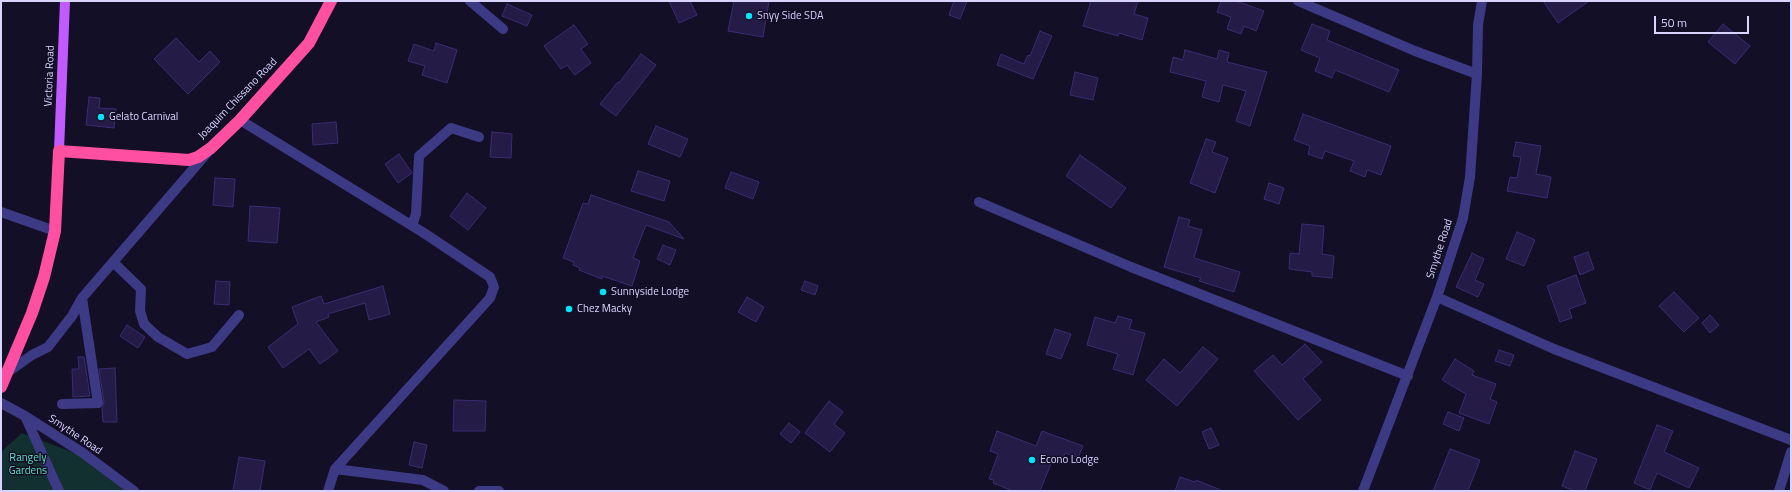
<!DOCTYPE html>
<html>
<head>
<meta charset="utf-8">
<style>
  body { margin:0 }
  #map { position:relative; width:1792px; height:492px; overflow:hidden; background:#130f26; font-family:"Titillium Web",sans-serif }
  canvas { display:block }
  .frame { position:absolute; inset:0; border:2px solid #d9d4ff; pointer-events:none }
  .scale { position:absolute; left:1654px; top:16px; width:95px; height:18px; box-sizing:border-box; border:2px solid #d9d4ff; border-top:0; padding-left:5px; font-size:12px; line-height:14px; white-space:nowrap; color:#d9d4ff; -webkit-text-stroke:3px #130f26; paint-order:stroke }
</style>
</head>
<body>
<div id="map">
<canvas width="1792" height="492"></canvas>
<div class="frame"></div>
<div class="scale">50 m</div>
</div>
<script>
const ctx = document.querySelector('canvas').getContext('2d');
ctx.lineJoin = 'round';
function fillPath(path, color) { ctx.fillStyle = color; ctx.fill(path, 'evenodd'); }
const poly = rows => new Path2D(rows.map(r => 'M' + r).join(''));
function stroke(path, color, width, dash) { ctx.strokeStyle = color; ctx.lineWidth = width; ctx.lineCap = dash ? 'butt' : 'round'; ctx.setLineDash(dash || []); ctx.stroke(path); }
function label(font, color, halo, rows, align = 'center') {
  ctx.font = font + ' "Titillium Web",sans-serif'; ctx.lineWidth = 3; ctx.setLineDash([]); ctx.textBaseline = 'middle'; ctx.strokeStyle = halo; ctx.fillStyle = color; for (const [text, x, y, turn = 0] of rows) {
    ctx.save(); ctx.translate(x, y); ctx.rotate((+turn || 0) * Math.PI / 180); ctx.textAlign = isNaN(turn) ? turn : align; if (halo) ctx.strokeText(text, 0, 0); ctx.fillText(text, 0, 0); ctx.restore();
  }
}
const green = poly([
  [22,433,98,462,126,491,1,491,1,455,3,450]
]);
const building = poly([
  [669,1,690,1,697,15,679,23,669,1],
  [734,1,769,1,763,37,728,31,734,1],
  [954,1,967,1,960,19,949,15,954,1],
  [1091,1,1138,1,1134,14,1148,18,1142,40,1119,33,1118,36,1083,26,1091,1],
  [1221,1,1236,1,1264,11,1256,31,1244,26,1241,34,1227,29,1231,17,1217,12,1221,1],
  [1543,1,1589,1,1558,23,1543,1],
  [507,4,532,15,527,26,502,16,507,4],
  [1312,24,1330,31,1327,40,1399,70,1389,92,1335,70,1332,78,1315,71,1320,58,1301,50,1312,24],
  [1723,24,1750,46,1735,64,1708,42,1723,24],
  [574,25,588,44,581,49,591,63,575,75,567,65,561,69,544,46,574,25],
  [1040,31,1052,36,1033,79,997,65,1001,54,1024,64,1028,55,1030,56,1040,31],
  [176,38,199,62,210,51,220,62,188,94,154,59,176,38],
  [436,43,457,50,447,83,422,75,425,66,408,61,414,44,434,51,436,43],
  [1185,50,1217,59,1219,50,1229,53,1227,62,1267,72,1250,126,1236,121,1246,91,1223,85,1219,102,1202,97,1206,81,1170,72,1173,57,1183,60,1185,50],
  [641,54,656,65,616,116,600,104,618,82,619,83,641,54],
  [1075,72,1098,78,1093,100,1070,95,1075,72],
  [89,97,100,98,99,108,116,109,114,128,86,125,89,97],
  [1303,114,1391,146,1381,175,1367,170,1365,177,1350,171,1354,161,1325,151,1322,159,1308,154,1310,146,1294,140,1303,114],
  [336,122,338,143,313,145,312,124,336,122],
  [656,126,688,139,680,157,648,144,656,126],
  [492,132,512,134,511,158,490,157,492,132],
  [1206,139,1216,142,1212,152,1228,158,1215,193,1190,183,1206,139],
  [1516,142,1541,146,1536,174,1551,177,1547,198,1507,191,1510,177,1517,178,1521,157,1513,156,1516,142],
  [399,154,412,173,398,183,385,164,399,154],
  [1080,155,1126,188,1111,208,1066,176,1080,155],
  [638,171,670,181,664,201,631,191,638,171],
  [731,172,759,182,753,199,725,188,731,172],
  [215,178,235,179,233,207,213,205,215,178],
  [1269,183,1284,188,1279,204,1264,199,1269,183],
  [467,193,486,208,468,230,450,216,467,193],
  [591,195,669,222,684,239,646,225,633,258,640,261,632,286,602,276,602,279,579,270,580,268,573,265,574,262,563,258,583,203,588,204,591,195],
  [250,206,280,208,277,243,248,241,250,206],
  [1179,217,1190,220,1188,226,1202,230,1194,258,1240,272,1234,292,1199,281,1201,278,1164,267,1179,217],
  [1302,224,1324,226,1322,254,1334,256,1332,278,1312,276,1312,272,1289,269,1290,253,1299,254,1302,224],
  [1517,232,1535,240,1524,266,1506,259,1517,232],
  [663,245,676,250,670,265,657,259,663,245],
  [1588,252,1594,269,1580,275,1574,257,1588,252],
  [1472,253,1484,259,1475,280,1484,284,1478,297,1456,287,1472,253],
  [1576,275,1586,303,1569,309,1572,318,1560,322,1547,286,1576,275],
  [216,281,230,282,229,305,214,304,216,281],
  [805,281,818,286,815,295,801,290,805,281],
  [383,286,390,314,369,320,365,303,328,314,329,317,316,322,338,351,320,364,309,349,283,368,268,347,298,324,292,307,321,296,324,304,383,286],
  [1674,292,1699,318,1684,332,1659,306,1674,292],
  [747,297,764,307,756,322,738,312,747,297],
  [1710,315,1719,325,1710,333,1702,323,1710,315],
  [1118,316,1132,320,1129,329,1145,333,1133,375,1113,369,1118,354,1087,345,1095,317,1115,323,1118,316],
  [127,325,145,337,138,348,120,336,127,325],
  [1055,329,1071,334,1061,359,1046,354,1055,329],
  [1305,344,1322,362,1303,379,1321,400,1298,420,1254,371,1273,355,1282,365,1305,344],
  [1203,347,1218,359,1177,406,1146,380,1164,359,1180,373,1203,347],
  [1499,350,1514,355,1510,366,1495,361,1499,350],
  [78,357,84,357,90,396,73,397,72,369,79,369,78,357],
  [1455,359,1474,371,1472,375,1496,384,1490,399,1497,402,1489,424,1459,413,1466,394,1442,380,1455,359],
  [115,368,117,422,103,422,102,408,104,402,99,369,115,368],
  [454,400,486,401,485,431,453,431,454,400],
  [829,401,843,412,834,424,845,433,830,452,805,433,829,401],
  [1448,412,1464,418,1459,431,1443,424,1448,412],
  [789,423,800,432,791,443,780,434,789,423],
  [1657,425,1673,431,1664,452,1699,468,1689,488,1657,473,1650,490,1634,483,1657,425],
  [1211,428,1219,445,1209,449,1202,432,1211,428],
  [997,431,1036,446,1042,431,1083,446,1078,458,1065,453,1060,464,1052,461,1040,491,1013,491,993,483,994,480,989,479,998,454,990,451,997,431],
  [414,442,427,445,422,468,409,465,414,442],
  [1450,449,1480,460,1468,491,1433,491,1450,449],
  [1575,451,1597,459,1585,491,1575,491,1562,486,1575,451],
  [239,457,265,461,260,491,233,491,239,457],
  [1180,477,1195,482,1196,480,1223,491,1175,491,1180,477]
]);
const minor = poly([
  [470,1,503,29],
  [1298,1,1415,51,1477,74],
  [240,120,424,233,490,277,494,287,490,298,335,469,328,491],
  [979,202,1131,267,1408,376],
  [1,212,55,231],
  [412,225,416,214,419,156,451,128,479,137],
  [113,262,141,289,140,311,144,324,158,337,187,354,212,347,239,315],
  [1437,297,1554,349,1791,440],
  [8,372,32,355,48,347,72,316,82,298,207,153],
  [1,403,25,416,83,453,134,491],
  [62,404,98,403,82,298],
  [25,416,59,491],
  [335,469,423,480,444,491],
  [479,491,499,491],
  [1363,491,1437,297,1463,218,1470,177,1477,74,1478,25,1482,1],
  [1779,491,1791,452]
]);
const major = poly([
  [59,151,65,1]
]);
const highway = poly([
  [1,387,32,313,44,277,55,231,59,151,189,160,198,157,211,148,240,120,309,43,331,1]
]);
const markers = [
  [749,16,4,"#00e5ff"],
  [101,117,4,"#00e5ff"],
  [603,292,4,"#00e5ff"],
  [569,309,4,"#00e5ff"],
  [1032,460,4,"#00e5ff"]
];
const poiNames = [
  ["Snyy Side SDA",757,16],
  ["Gelato Carnival",109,117],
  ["Sunnyside Lodge",611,292],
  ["Chez Macky",577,309],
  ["Econo Lodge",1040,460]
];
const streetNames = [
  ["Victoria Road",50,76,-88],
  ["Joaquim Chissano Road",238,99,-46],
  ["Smythe Road",1440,249,-72],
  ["Smythe Road",75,435,34]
];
const parkNames = [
  ["Rangely",28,458],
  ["Gardens",28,471]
];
fillPath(green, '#12302f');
fillPath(building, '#241b47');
stroke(building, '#3b2d73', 1);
stroke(minor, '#3d3a85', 10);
stroke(major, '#c25bff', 10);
stroke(highway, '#ff4fa3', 12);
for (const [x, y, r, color] of markers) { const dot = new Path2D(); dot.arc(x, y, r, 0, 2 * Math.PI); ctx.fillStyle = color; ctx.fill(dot); stroke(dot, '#130f26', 1.5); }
label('11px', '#d9d4ff', '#130f26', poiNames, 'left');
label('11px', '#d9d4ff', '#130f26', streetNames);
label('11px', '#5fe0c0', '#130f26', parkNames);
</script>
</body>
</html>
